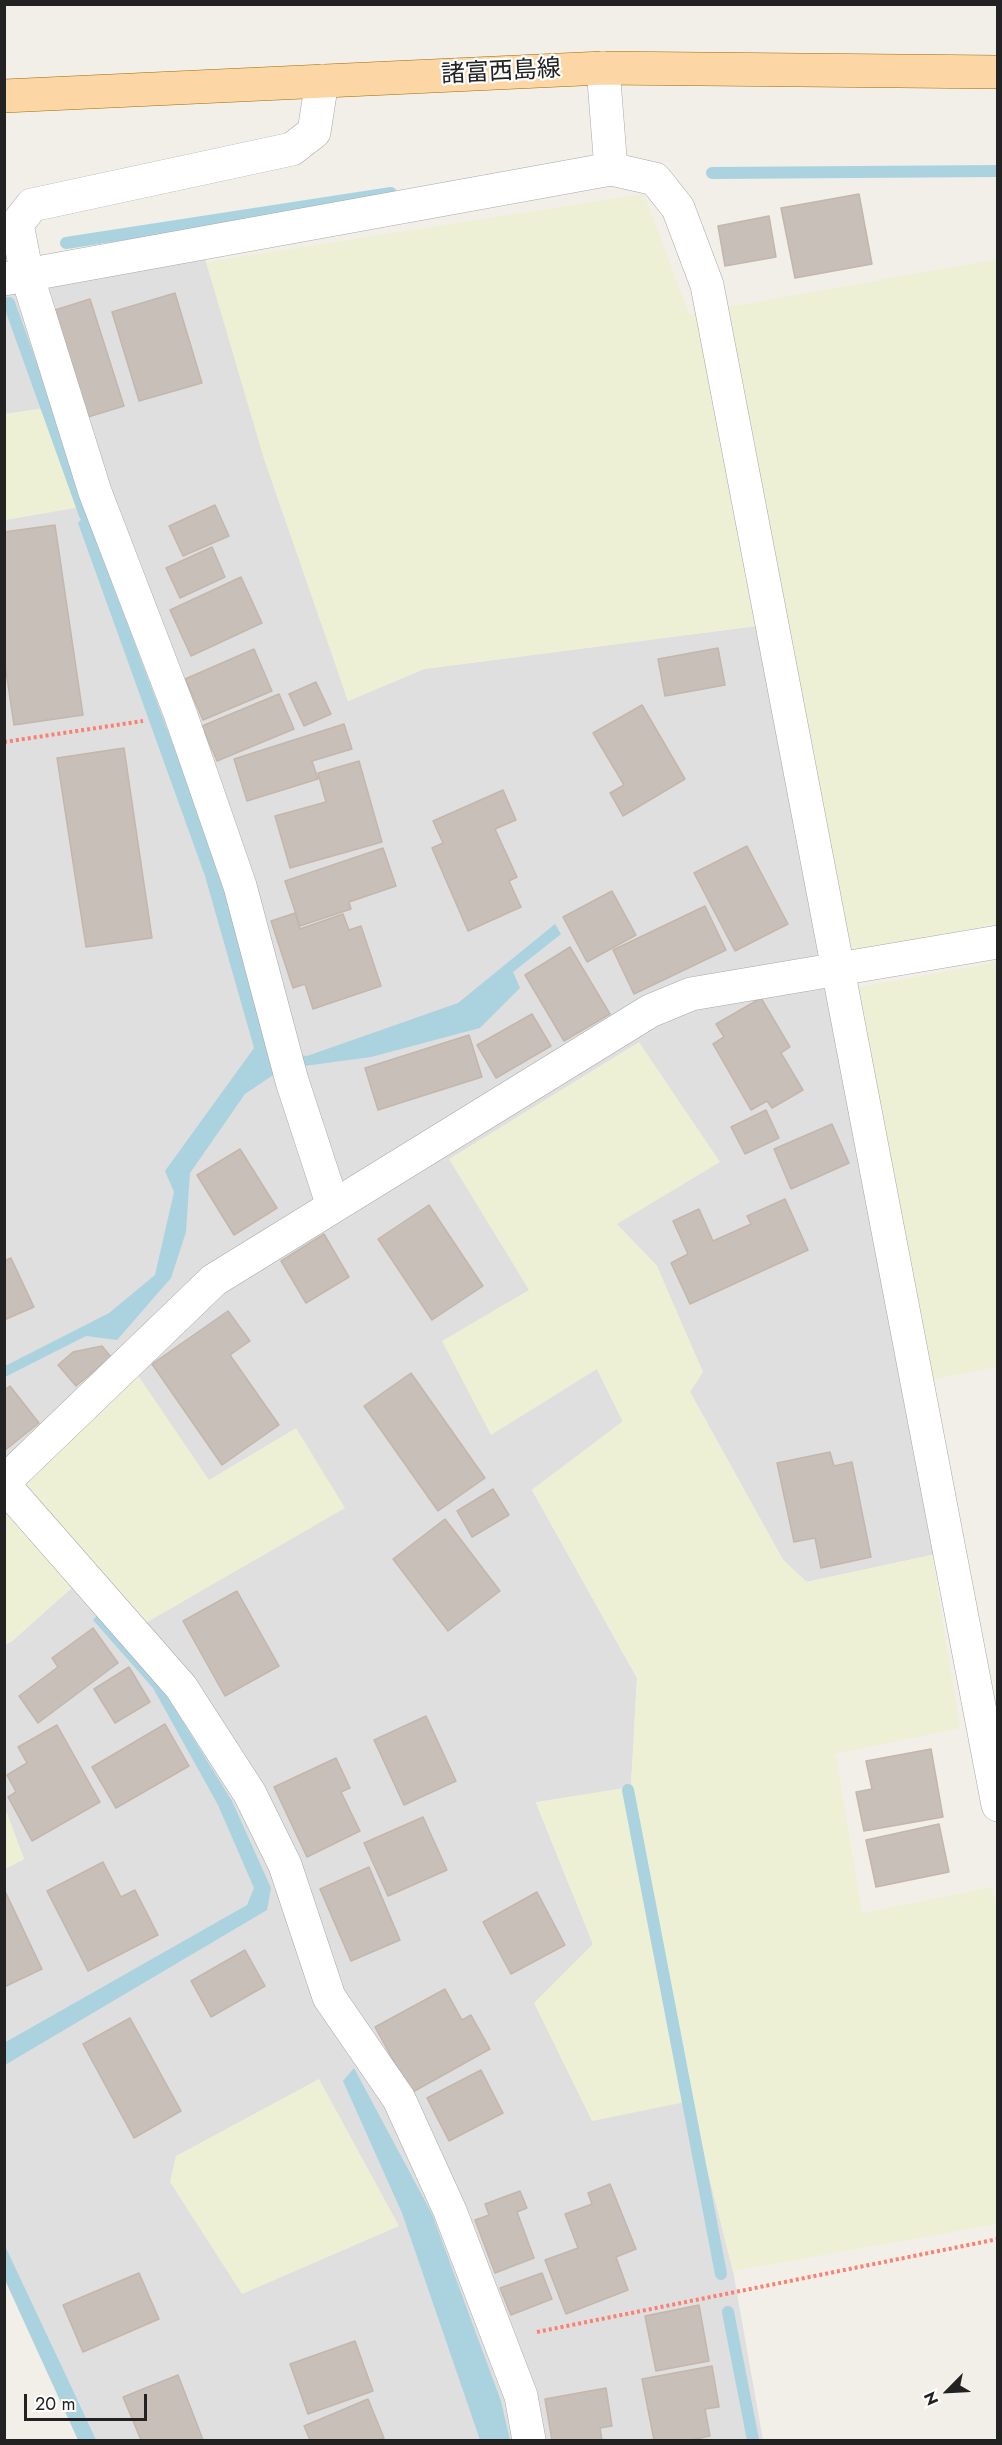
<!DOCTYPE html>
<html>
<head>
<meta charset="utf-8">
<style>
  body { margin:0 }
  #map { position:relative; width:1002px; height:2445px; overflow:hidden; background:#f2efe9; font-family:Jost,sans-serif }
  canvas { display:block }
  .frame { position:absolute; inset:0; border:6px solid #222; pointer-events:none }
  .north { position:absolute; left:918px; top:2361px; width:60px; height:60px; -webkit-text-stroke:4px #fff; paint-order:stroke; rotate:246deg; font-size:16px; font-weight:700; line-height:24px; text-align:center; color:#222 }
  .north::after { content:''; display:block; margin:auto; width:21px; height:27px; background:#222; clip-path:polygon(50% 0,100% 100%,50% 72%,0 100%) }
  .scale { position:absolute; left:24px; top:2394px; width:123px; height:27px; box-sizing:border-box; border:3px solid #222; border-top:0; padding-left:8px; font-size:18px; line-height:21px; white-space:nowrap; color:#222; -webkit-text-stroke:4px #fff; paint-order:stroke }
</style>
</head>
<body>
<div id="map">
<canvas width="1002" height="2445"></canvas>
<div class="frame"></div>
<div class="north">N</div>
<div class="scale">20 m</div>
</div>
<script>
const ctx = document.querySelector('canvas').getContext('2d');
ctx.lineJoin = 'round';
function fillPath(path, color) { ctx.fillStyle = color; ctx.fill(path, 'evenodd'); }
const poly = rows => new Path2D(rows.map(r => 'M' + r).join(''));
function stroke(path, color, width, dash) { ctx.strokeStyle = color; ctx.lineWidth = width; ctx.lineCap = dash ? 'butt' : 'round'; ctx.setLineDash(dash || []); ctx.stroke(path); }
function label(font, color, halo, rows, align = 'center') {
  ctx.font = font + ' Jost,"Noto Sans JP",sans-serif'; ctx.lineWidth = 4.5; ctx.setLineDash([]); ctx.textBaseline = 'middle'; ctx.strokeStyle = halo; ctx.fillStyle = color; for (const [text, x, y, turn = 0] of rows) {
    ctx.save(); ctx.translate(x, y); ctx.rotate((+turn || 0) * Math.PI / 180); ctx.textAlign = isNaN(turn) ? turn : align; if (halo) ctx.strokeText(text, 0, 0); ctx.fillText(text, 0, 0); ctx.restore();
  }
}
const residential = poly([
  [200,233,206,262,348,701,424,669,787,622,960,1543,932,1555,806,1582,783,1560,690,1392,657,1266,616,1224,639,1042,597,1369,623,1422,532,1490,637,1678,631,1787,536,1803,593,1944,690,2101,733,2271,763,2440,88,2440,5,2261,4,1869,24,1859,6,1813,5,1814,5,1644,11,1642,94,1568,209,1480,5,1496,5,520,81,506,44,409,5,414,5,271]
]);
const farmland = poly([
  [644,194,689,314,997,259,997,924,847,952,787,622,424,669,348,701,264,459,206,262],
  [44,408,81,507,5,520,5,414],
  [997,962,997,1367,930,1380,855,988],
  [639,1042,720,1162,617,1224,657,1266,703,1372,690,1392,783,1560,807,1582,932,1555,960,1728,836,1754,862,1913,992,1887,998,1914,997,2224,733,2271,690,2101,592,2121,534,2003,593,1944,536,1802,631,1787,637,1678,532,1490,623,1421,597,1369,491,1435,442,1341,529,1290,449,1159],
  [135,1371,209,1480,296,1428,345,1508,144,1624,94,1568,11,1642,5,1644,5,1496],
  [7,1813,24,1859,5,1869,4,1814],
  [319,2079,399,2226,242,2294,170,2182,176,2156]
]);
const water = poly([
  [85,515,89,522,222,875,268,1051,307,1056,458,1003,555,924,561,934,513,972,520,988,480,1028,371,1057,282,1069,245,1094,190,1173,186,1232,171,1278,117,1340,86,1336,5,1377,5,1366,109,1313,155,1275,174,1192,165,1171,254,1048,205,876,78,523],
  [98,1614,159,1683,232,1801,271,1888,267,1910,5,2065,4,2043,247,1905,254,1888,218,1805,153,1688,93,1620],
  [354,2068,432,2214,501,2401,510,2440,480,2440,402,2213,343,2081],
  [5,2246,70,2384,96,2440,78,2440,5,2280]
]);
const stream = poly([
  [712,173,998,171],
  [66,243,391,193],
  [9,303,85,515],
  [628,1790,721,2274],
  [728,2312,753,2440]
]);
const building = poly([
  [859,194,872,264,795,278,781,208,859,194],
  [769,216,776,257,725,266,718,226,769,216],
  [175,293,202,383,139,401,112,312,175,293],
  [90,299,124,406,88,417,55,310,90,299],
  [215,505,229,536,183,556,169,526,215,505],
  [55,525,83,715,14,725,4,658,4,532,55,525],
  [212,547,225,577,180,598,166,568,212,547],
  [241,577,262,623,191,656,170,610,241,577],
  [718,648,725,685,665,696,658,659,718,648],
  [254,649,272,691,203,720,185,679,254,649],
  [316,682,331,714,304,726,289,694,316,682],
  [279,694,294,729,217,761,202,726,279,694],
  [642,705,685,779,623,816,610,793,624,785,593,733,642,705],
  [344,724,352,749,312,761,318,779,247,801,234,759,344,724],
  [124,748,152,938,86,947,57,758,124,748],
  [359,761,382,842,290,868,275,816,326,802,318,773,359,761],
  [503,790,516,820,495,829,517,877,509,881,521,907,468,931,432,848,443,843,433,821,503,790],
  [747,846,788,924,735,951,694,873,747,846],
  [383,848,396,886,349,902,351,909,300,926,285,881,383,848],
  [612,891,636,935,587,962,563,917,612,891],
  [705,906,726,950,634,994,613,950,705,906],
  [295,913,300,929,343,914,349,930,361,926,381,986,313,1009,305,984,293,988,271,921,295,913],
  [570,947,610,1014,564,1041,525,975,570,947],
  [761,998,790,1047,781,1053,803,1090,772,1108,767,1101,751,1110,713,1044,724,1037,716,1024,761,998],
  [532,1014,551,1046,496,1078,477,1045,532,1014],
  [469,1035,482,1077,378,1110,365,1068,469,1035],
  [766,1110,779,1138,745,1154,731,1127,766,1110],
  [832,1124,849,1163,791,1189,774,1149,832,1124],
  [240,1149,277,1208,234,1235,197,1175,240,1149],
  [785,1199,808,1250,690,1304,671,1263,688,1254,673,1221,699,1209,713,1241,751,1224,747,1216,785,1199],
  [429,1205,483,1286,432,1320,378,1239,429,1205],
  [324,1234,349,1277,306,1303,281,1261,324,1234],
  [11,1258,34,1307,4,1320,4,1261,11,1258],
  [228,1311,250,1341,230,1355,279,1425,222,1465,152,1364,228,1311],
  [102,1346,111,1357,76,1386,58,1365,73,1352,102,1346],
  [411,1373,485,1478,438,1511,364,1406,411,1373],
  [10,1386,39,1423,4,1451,4,1390,10,1386],
  [830,1452,834,1466,852,1462,871,1557,821,1568,815,1538,794,1542,777,1463,830,1452],
  [493,1489,509,1515,472,1537,457,1511,493,1489],
  [445,1519,500,1591,448,1631,393,1559,445,1519],
  [237,1591,279,1666,225,1696,183,1621,237,1591],
  [93,1628,118,1663,38,1723,19,1696,58,1667,52,1658,93,1628],
  [129,1667,150,1702,115,1723,94,1689,129,1667],
  [426,1716,456,1781,404,1805,374,1740,426,1716],
  [165,1724,189,1766,116,1808,92,1767,165,1724],
  [57,1725,100,1802,32,1841,8,1797,16,1792,7,1775,27,1763,18,1747,57,1725],
  [931,1749,943,1817,864,1831,856,1792,872,1789,866,1761,931,1749],
  [336,1758,350,1788,341,1792,360,1831,307,1857,274,1787,336,1758],
  [423,1817,447,1870,388,1896,364,1843,423,1817],
  [939,1824,949,1872,876,1887,866,1840,939,1824],
  [103,1862,121,1897,135,1890,158,1935,88,1971,47,1891,103,1862],
  [369,1867,400,1940,351,1961,320,1889,369,1867],
  [4,1889,42,1969,4,1987,4,1889],
  [537,1892,565,1945,511,1974,483,1922,537,1892],
  [245,1950,265,1986,211,2017,191,1981,245,1950],
  [445,1989,462,2020,471,2015,490,2049,411,2093,375,2027,445,1989],
  [130,2018,181,2111,134,2138,83,2044,130,2018],
  [481,2070,503,2113,449,2141,427,2098,481,2070],
  [610,2184,636,2249,616,2257,628,2290,566,2314,545,2260,578,2248,565,2214,592,2204,588,2193,610,2184],
  [520,2191,527,2208,517,2212,534,2258,495,2273,475,2220,489,2215,485,2204,520,2191],
  [139,2273,159,2319,83,2352,63,2305,139,2273],
  [542,2273,552,2299,511,2315,500,2288,542,2273],
  [699,2305,709,2361,656,2371,645,2316,699,2305],
  [355,2341,373,2391,308,2414,290,2364,355,2341],
  [712,2366,719,2407,705,2409,710,2436,691,2440,654,2440,642,2379,712,2366],
  [178,2375,203,2440,141,2440,123,2397,178,2375],
  [606,2388,612,2426,600,2428,602,2440,552,2440,545,2399,606,2388],
  [368,2399,384,2438,378,2440,310,2440,304,2426,368,2399]
]);
const path = poly([
  [4,742,143,721],
  [537,2332,998,2239]
]);
const minor = poly([
  [603,68,611,169],
  [322,81,314,132,292,149,32,205,17,224,27,275,95,492,180,713,240,886,292,1081,333,1206],
  [4,279,611,169,655,179,678,208,707,285,998,1805],
  [4,1482,214,1280,650,1011,691,994,998,942],
  [4,1485,181,1687,250,1794,285,1865,329,1997,399,2099,450,2211,521,2396,529,2440]
]);
const primary = poly([
  [4,96,603,68,998,72]
]);
const streetNames = [
  ["諸富西島線",501,73,-3]
];
fillPath(residential, '#e0dfdf');
fillPath(farmland, '#eef0d5');
fillPath(water, '#aad3df');
stroke(stream, '#aad3df', 12);
fillPath(building, '#c7bfb8');
stroke(building, '#c4b6ab', 1.5);
stroke(minor, '#a9a9a9', 34);
stroke(primary, '#a06b00', 34);
stroke(path, '#fa8072', 4, [3, 3]);
stroke(minor, '#fff', 33);
stroke(primary, '#fcd6a4', 33);
label('24px', '#222', '#fff', streetNames);
</script>
</body>
</html>
